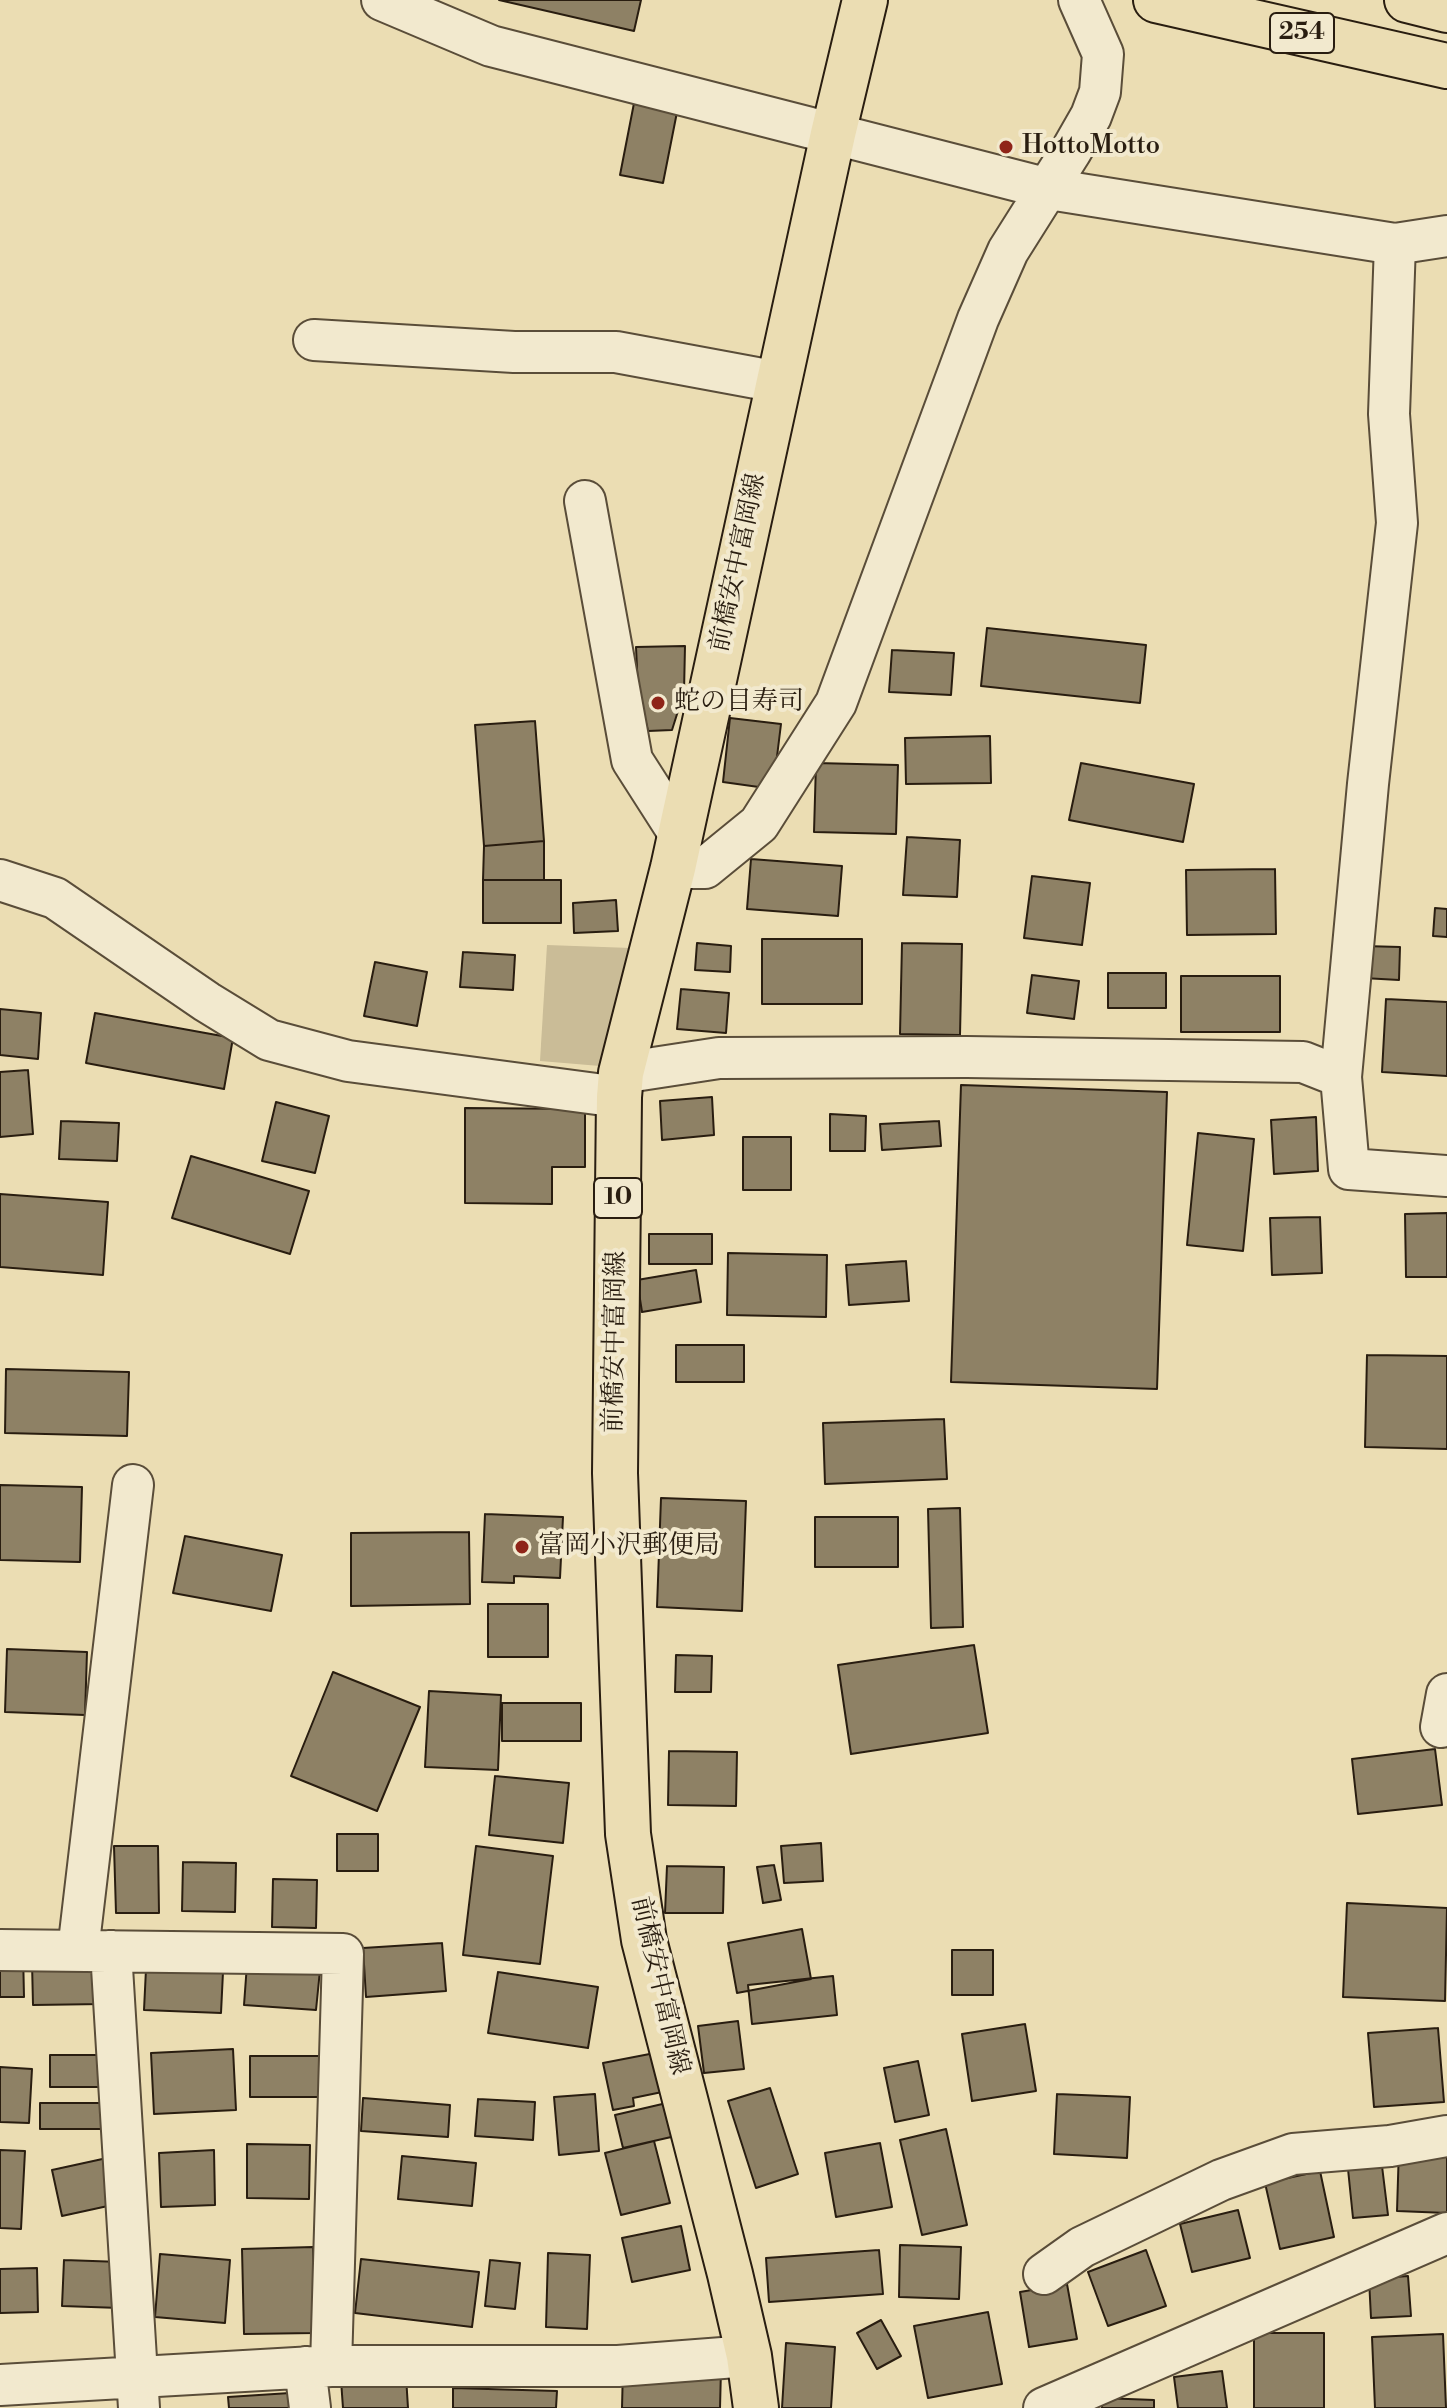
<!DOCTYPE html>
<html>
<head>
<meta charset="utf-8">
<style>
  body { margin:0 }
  canvas { display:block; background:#ebddb3 }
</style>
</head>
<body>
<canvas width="1447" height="2408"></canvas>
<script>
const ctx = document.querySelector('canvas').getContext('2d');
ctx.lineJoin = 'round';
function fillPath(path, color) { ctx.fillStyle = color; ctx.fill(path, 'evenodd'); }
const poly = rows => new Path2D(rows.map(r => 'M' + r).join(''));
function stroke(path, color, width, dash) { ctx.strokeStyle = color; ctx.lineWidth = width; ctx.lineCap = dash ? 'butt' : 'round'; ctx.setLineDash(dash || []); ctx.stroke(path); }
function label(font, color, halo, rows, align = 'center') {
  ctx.font = font + ' "Libre Bodoni","Noto Serif JP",serif'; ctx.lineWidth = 8; ctx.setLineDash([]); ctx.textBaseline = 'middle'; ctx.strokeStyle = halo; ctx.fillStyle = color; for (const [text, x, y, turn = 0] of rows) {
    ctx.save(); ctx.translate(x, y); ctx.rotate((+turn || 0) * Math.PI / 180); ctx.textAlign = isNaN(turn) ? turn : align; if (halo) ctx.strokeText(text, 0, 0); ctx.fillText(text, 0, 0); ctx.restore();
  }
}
const green = poly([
  [547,945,631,948,600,1066,540,1061]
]);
const building = poly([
  [499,0,641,0,634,31,499,0],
  [635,98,678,107,663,183,620,175,635,98],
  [987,628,1146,645,1140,703,981,686,987,628],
  [685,646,684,692,672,730,648,731,638,690,636,647,685,646],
  [892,650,954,653,951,695,889,692,892,650],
  [730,718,781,724,773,789,723,782,730,718],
  [535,721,544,841,484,846,475,725,535,721],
  [990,736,991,783,906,784,905,738,990,736],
  [816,763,898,765,896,834,814,832,816,763],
  [1081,763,1194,784,1183,842,1069,820,1081,763],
  [907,837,960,840,957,897,903,895,907,837],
  [544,841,544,880,483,880,484,846,544,841],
  [751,859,842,866,838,916,747,909,751,859],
  [1275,869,1276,934,1187,935,1186,870,1275,869],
  [1032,876,1090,883,1082,945,1024,938,1032,876],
  [483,880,561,880,561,923,483,923,483,880],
  [616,900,618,931,574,933,573,903,616,900],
  [1435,908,1447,909,1447,937,1433,936,1435,908],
  [762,939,862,939,862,1004,762,1004,762,939],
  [697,943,731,946,730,972,695,970,697,943],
  [902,943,962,944,960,1035,900,1034,902,943],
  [1364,946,1400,947,1399,980,1363,978,1364,946],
  [463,952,515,955,513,990,460,987,463,952],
  [375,962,427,972,417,1026,364,1016,375,962],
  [1108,973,1166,973,1166,1008,1108,1008,1108,973],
  [1032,975,1079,981,1074,1019,1027,1013,1032,975],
  [1181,976,1280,976,1280,1032,1181,1032,1181,976],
  [681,989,729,993,726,1033,677,1029,681,989],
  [1386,999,1447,1002,1447,1076,1382,1072,1386,999],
  [0,1009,41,1013,38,1059,0,1055,0,1009],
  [95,1013,233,1038,224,1089,86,1063,95,1013],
  [28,1070,33,1134,0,1137,0,1072,28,1070],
  [961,1085,1167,1092,1157,1389,951,1382,961,1085],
  [712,1097,714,1135,662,1140,660,1101,712,1097],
  [276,1102,329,1116,315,1173,262,1161,276,1102],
  [465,1108,585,1109,585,1167,552,1167,552,1204,465,1203,465,1108],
  [830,1114,866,1116,865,1151,830,1151,830,1114],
  [1316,1117,1318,1171,1274,1174,1271,1120,1316,1117],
  [61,1121,119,1123,117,1161,59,1159,61,1121],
  [939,1121,941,1146,882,1150,880,1124,939,1121],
  [1198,1133,1254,1139,1243,1251,1187,1245,1198,1133],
  [743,1137,791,1137,791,1190,743,1190,743,1137],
  [191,1156,309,1191,290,1254,172,1218,191,1156],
  [0,1194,108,1202,103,1275,0,1267,0,1194],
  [1447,1213,1447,1277,1406,1277,1405,1214,1447,1213],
  [1320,1217,1322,1273,1272,1275,1270,1218,1320,1217],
  [649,1234,712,1234,712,1264,649,1264,649,1234],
  [728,1253,827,1255,826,1317,727,1315,728,1253],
  [906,1261,909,1301,849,1305,846,1265,906,1261],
  [696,1270,701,1302,642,1312,637,1280,696,1270],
  [676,1345,744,1345,744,1382,676,1382,676,1345],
  [1367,1355,1447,1356,1447,1449,1365,1447,1367,1355],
  [6,1369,129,1372,127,1436,5,1433,6,1369],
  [944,1419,947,1479,825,1484,823,1423,944,1419],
  [0,1485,82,1487,80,1562,0,1560,0,1485],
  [661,1498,746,1501,742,1611,657,1607,661,1498],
  [960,1508,963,1627,931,1628,928,1509,960,1508],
  [485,1514,563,1517,560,1578,514,1576,514,1583,482,1582,485,1514],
  [815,1517,898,1517,898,1567,815,1567,815,1517],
  [469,1532,470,1604,351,1606,351,1533,469,1532],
  [185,1536,282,1555,271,1611,173,1593,185,1536],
  [488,1604,548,1604,548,1657,488,1657,488,1604],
  [974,1645,988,1733,851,1754,838,1665,974,1645],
  [7,1649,87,1652,85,1715,5,1712,7,1649],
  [676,1655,712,1656,711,1692,675,1692,676,1655],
  [333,1672,420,1707,377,1811,291,1776,333,1672],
  [429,1691,501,1695,498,1770,425,1767,429,1691],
  [502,1703,581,1703,581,1741,502,1741,502,1703],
  [1435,1749,1442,1805,1358,1814,1352,1759,1435,1749],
  [669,1751,737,1752,736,1806,668,1805,669,1751],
  [495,1776,569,1783,563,1843,489,1835,495,1776],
  [337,1834,378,1834,378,1871,337,1871,337,1834],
  [821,1843,823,1881,784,1883,781,1846,821,1843],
  [114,1846,158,1846,159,1913,116,1913,114,1846],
  [476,1846,553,1856,540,1964,463,1955,476,1846],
  [183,1862,236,1863,235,1912,182,1911,183,1862],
  [774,1865,781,1900,763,1903,757,1867,774,1865],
  [667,1866,724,1867,723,1913,665,1913,667,1866],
  [273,1879,317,1880,316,1928,272,1927,273,1879],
  [1347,1903,1447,1908,1445,2001,1343,1997,1347,1903],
  [802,1929,811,1979,737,1993,728,1943,802,1929],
  [442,1943,446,1991,366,1997,363,1948,442,1943],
  [952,1950,993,1950,993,1995,952,1995,952,1950],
  [0,1951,23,1951,24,1997,0,1997,0,1951],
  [102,1961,103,2004,33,2005,32,1962,102,1961],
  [247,1964,320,1970,316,2010,244,2005,247,1964],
  [146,1969,223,1972,221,2013,144,2010,146,1969],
  [498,1972,598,1987,588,2048,488,2033,498,1972],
  [833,1976,837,2015,752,2024,748,1985,833,1976],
  [738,2021,744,2069,704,2073,698,2026,738,2021],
  [1025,2024,1036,2091,972,2101,962,2034,1025,2024],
  [1438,2028,1444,2102,1374,2107,1368,2033,1438,2028],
  [233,2049,236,2110,154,2114,151,2053,233,2049],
  [660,2052,667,2091,633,2098,634,2106,613,2110,603,2063,660,2052],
  [50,2055,107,2055,107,2087,50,2087,50,2055],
  [250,2056,320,2056,320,2097,250,2097,250,2056],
  [918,2061,929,2115,895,2122,884,2068,918,2061],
  [0,2067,32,2069,29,2123,0,2122,0,2067],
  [770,2088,798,2174,756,2188,728,2101,770,2088],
  [595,2094,599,2151,559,2155,554,2097,595,2094],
  [1057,2094,1130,2097,1127,2158,1054,2154,1057,2094],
  [363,2098,450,2105,448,2137,361,2131,363,2098],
  [478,2099,535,2102,533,2140,475,2136,478,2099],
  [671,2102,680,2135,623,2148,615,2115,671,2102],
  [40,2103,110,2103,110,2129,40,2129,40,2103],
  [946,2129,967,2225,922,2235,900,2140,946,2129],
  [654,2141,670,2203,621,2215,605,2153,654,2141],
  [880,2143,892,2207,836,2217,825,2153,880,2143],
  [247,2144,310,2145,309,2199,247,2198,247,2144],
  [1399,2147,1447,2148,1447,2213,1397,2211,1399,2147],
  [0,2150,25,2151,21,2229,0,2228,0,2150],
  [214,2150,215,2205,161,2207,159,2153,214,2150],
  [402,2156,476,2163,472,2206,398,2199,402,2156],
  [107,2158,117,2204,62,2216,52,2170,107,2158],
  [1382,2166,1388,2215,1353,2218,1348,2169,1382,2166],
  [1320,2171,1334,2237,1280,2249,1265,2183,1320,2171],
  [1238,2210,1250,2258,1192,2272,1180,2224,1238,2210],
  [681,2226,690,2270,632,2282,622,2238,681,2226],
  [900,2245,961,2247,959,2299,899,2297,900,2245],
  [313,2247,315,2333,244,2334,242,2249,313,2247],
  [879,2250,883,2294,769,2302,766,2258,879,2250],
  [1146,2250,1166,2306,1108,2326,1088,2272,1146,2250],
  [548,2253,590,2255,587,2329,546,2327,548,2253],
  [160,2254,230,2260,225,2323,155,2317,160,2254],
  [361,2259,479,2272,472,2327,355,2313,361,2259],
  [64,2260,121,2262,120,2308,62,2306,64,2260],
  [490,2260,520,2263,515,2309,485,2306,490,2260],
  [37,2268,38,2312,0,2313,0,2269,37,2268],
  [1408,2276,1411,2316,1371,2318,1369,2279,1408,2276],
  [1067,2284,1077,2339,1029,2347,1020,2292,1067,2284],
  [988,2312,1002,2384,928,2398,914,2326,988,2312],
  [881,2320,901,2356,877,2369,857,2333,881,2320],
  [1254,2333,1324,2333,1324,2408,1254,2408,1254,2333],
  [1443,2334,1446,2408,1375,2408,1372,2337,1443,2334],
  [786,2343,835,2347,831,2408,782,2408,786,2343],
  [623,2367,721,2369,720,2408,622,2408,623,2367],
  [1222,2371,1227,2408,1178,2408,1174,2377,1222,2371],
  [406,2376,408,2408,343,2408,341,2380,406,2376],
  [453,2388,557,2391,556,2408,453,2408,453,2388],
  [290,2393,291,2408,229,2408,228,2397,290,2393],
  [1102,2398,1154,2400,1154,2408,1102,2408,1102,2398]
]);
const minor = poly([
  [382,0,491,46,1049,189,1395,244,1447,236],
  [314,340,514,352,616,352,778,382],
  [585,501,632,760,680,835],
  [673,868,705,868,759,824,836,703,978,319,1008,251,1071,151,1091,116,1100,92,1103,54,1079,0],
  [0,880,55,898,207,1002,269,1040,348,1061,619,1097],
  [621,1073,719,1058,967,1057,1303,1062,1341,1077,1349,1169,1447,1176],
  [1341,1077,1368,784,1397,523,1389,414,1395,244],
  [1441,1727,1447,1694],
  [0,1950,343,1954,331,2366],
  [78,1951,133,1485],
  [111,1951,139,2408],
  [1044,2274,1082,2247,1221,2180,1293,2154,1390,2146,1447,2136],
  [305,2367,310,2408],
  [0,2385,331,2366,618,2366,749,2356],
  [1044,2408,1447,2233]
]);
const primary = poly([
  [756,2408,749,2356,730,2274,644,1940,628,1834,615,1473,619,1097,621,1073,673,868,833,134,865,0]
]);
const trunk = poly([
  [1156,0,1447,66],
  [1407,0,1447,10]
]);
const markers = [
  [1006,147,8,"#8f2418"],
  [658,703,8,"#8f2418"],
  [522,1547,8,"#8f2418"]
];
const shields = [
  [1302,33,64],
  [618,1198,48]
];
const shieldNames = [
  ["254",1302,33],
  ["10",618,1198]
];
const poiNames = [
  ["HottoMotto",1022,147],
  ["蛇の目寿司",674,703],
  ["富岡小沢郵便局",538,1547]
];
const streetNames = [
  ["前橋安中富岡線",739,563,-78],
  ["前橋安中富岡線",616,1342,-89],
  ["前橋安中富岡線",659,1986,77]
];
fillPath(green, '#cabc97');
fillPath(building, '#8e8165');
stroke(building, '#291d10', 2);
stroke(minor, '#5a4d39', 44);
stroke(primary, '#291d10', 48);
stroke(trunk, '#291d10', 48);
stroke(minor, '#f2e9ce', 40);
stroke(primary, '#ebddb3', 44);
stroke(trunk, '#ebddb3', 44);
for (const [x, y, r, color] of markers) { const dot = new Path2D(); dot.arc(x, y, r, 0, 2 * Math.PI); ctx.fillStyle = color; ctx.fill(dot); stroke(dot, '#f2e9ce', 3); }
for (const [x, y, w] of shields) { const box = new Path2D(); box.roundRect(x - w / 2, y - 20, w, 40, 6); ctx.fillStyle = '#f2e9ce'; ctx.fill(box); stroke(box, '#291d10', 2); }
label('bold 24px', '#291d10', null, shieldNames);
label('26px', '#291d10', '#f2e9ce', poiNames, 'left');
label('26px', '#291d10', '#f2e9ce', streetNames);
</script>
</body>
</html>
